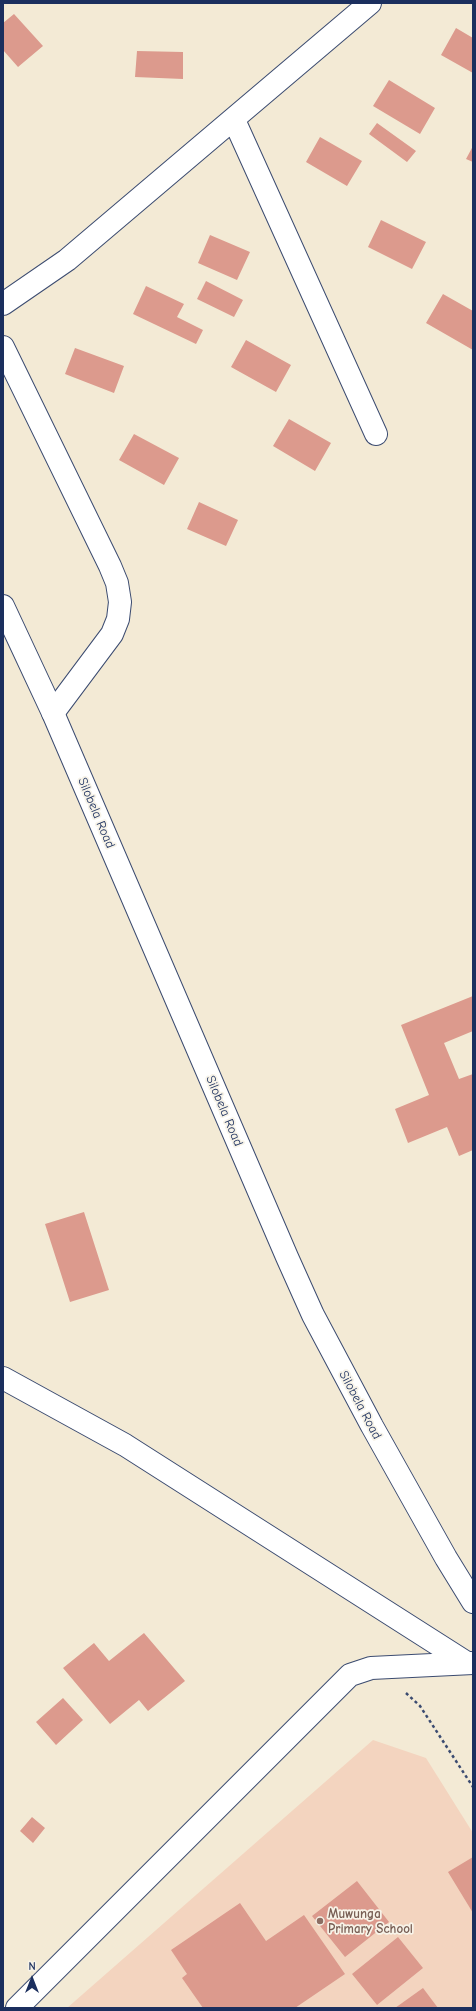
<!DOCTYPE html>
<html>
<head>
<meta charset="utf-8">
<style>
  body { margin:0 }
  #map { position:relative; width:476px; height:2011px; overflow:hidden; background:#f3ead5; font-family:"Comic Neue",sans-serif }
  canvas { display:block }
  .frame { position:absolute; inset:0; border:4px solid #1b2f5e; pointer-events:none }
  .north { position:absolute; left:12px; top:1959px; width:40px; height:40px; -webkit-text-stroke:3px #f7f3e8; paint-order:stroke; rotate:0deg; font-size:11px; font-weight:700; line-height:16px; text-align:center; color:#1b2f5e }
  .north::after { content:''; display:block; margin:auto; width:14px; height:18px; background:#1b2f5e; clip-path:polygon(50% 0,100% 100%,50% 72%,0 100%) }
</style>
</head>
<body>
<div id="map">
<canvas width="476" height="2011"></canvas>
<div class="frame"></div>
<div class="north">N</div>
</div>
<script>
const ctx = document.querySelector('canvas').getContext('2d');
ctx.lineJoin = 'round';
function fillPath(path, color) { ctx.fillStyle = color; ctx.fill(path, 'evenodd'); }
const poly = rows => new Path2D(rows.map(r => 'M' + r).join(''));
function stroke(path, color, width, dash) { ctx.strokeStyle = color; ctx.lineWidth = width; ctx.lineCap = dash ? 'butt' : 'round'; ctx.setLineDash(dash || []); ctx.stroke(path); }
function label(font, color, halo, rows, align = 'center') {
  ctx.font = font + ' "Comic Neue",sans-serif'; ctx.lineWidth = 3.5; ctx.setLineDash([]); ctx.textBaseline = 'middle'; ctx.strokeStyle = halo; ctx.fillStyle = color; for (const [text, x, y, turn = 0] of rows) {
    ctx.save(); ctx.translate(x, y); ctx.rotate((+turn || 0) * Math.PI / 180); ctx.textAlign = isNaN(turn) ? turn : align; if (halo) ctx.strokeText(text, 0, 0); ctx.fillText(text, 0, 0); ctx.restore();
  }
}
const built = poly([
  [373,1740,426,1758,473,1833,473,2008,67,2008]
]);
const building = poly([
  [14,14,43,46,18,67,3,50,3,23],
  [456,28,473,38,473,73,441,55],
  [137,51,183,52,183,79,135,77],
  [389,80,435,108,420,134,373,106],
  [377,123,416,151,407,162,369,134],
  [320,137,362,161,347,186,306,162],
  [473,146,473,162,466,159],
  [381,220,426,242,412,269,368,247],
  [210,235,250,252,237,280,198,263],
  [206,281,243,300,234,317,197,299],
  [146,286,184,304,177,317,203,330,196,344,133,314],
  [443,294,473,311,473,350,426,323],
  [246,340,291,365,276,392,231,367],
  [75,348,124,366,114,393,65,374],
  [289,419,331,443,315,471,273,446],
  [134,434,179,458,164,485,119,460],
  [199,502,238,520,226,546,187,529],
  [473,996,473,1031,444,1043,459,1079,473,1074,473,1150,459,1156,447,1127,408,1143,395,1109,429,1095,401,1025],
  [84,1212,109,1290,70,1302,45,1224],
  [144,1633,185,1681,148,1711,139,1700,110,1724,63,1668,94,1643,109,1661],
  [63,1698,83,1720,56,1745,36,1722],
  [32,1817,45,1828,33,1843,20,1831],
  [473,1857,473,1913,448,1872],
  [357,1881,389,1922,345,1957,312,1916],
  [240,1903,266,1941,304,1915,345,1974,295,2008,203,2008,182,1978,187,1974,171,1950],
  [398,1937,423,1968,377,2005,352,1974],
  [423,1988,438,2008,395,2008]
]);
const path = poly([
  [406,1693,420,1706,473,1787]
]);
const minor = poly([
  [234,120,376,434],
  [3,304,67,260,370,3],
  [3,347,110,566,117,583,120,602,118,619,112,634,53,713],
  [3,1378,125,1445,467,1663],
  [17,2008,350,1675,371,1668,473,1663]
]);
const tertiary = poly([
  [3,606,53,713,287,1257,313,1315,372,1426,446,1558,473,1602]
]);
const markers = [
  [320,1921,4,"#8d6e63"]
];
const streetNames = [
  ["Silobela Road",96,813,67],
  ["Silobela Road",224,1111,67],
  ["Silobela Road",360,1405,62]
];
const educationNames = [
  ["Muwunga",328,1914],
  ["Primary School",328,1929]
];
fillPath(built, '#f3d4bf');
fillPath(building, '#dc9a8d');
stroke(minor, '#3b4b70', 24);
stroke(tertiary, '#3b4b70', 24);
stroke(path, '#3b4b70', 2.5, [3, 3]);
stroke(minor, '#fff', 22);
stroke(tertiary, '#fff', 22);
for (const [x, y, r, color] of markers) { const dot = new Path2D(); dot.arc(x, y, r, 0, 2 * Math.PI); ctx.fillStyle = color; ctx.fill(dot); stroke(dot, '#f7f3e8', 1.5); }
label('13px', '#1b2f5e', '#f7f3e8', streetNames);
label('bold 13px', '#785e54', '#f7f3e8', educationNames, 'left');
</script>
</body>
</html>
